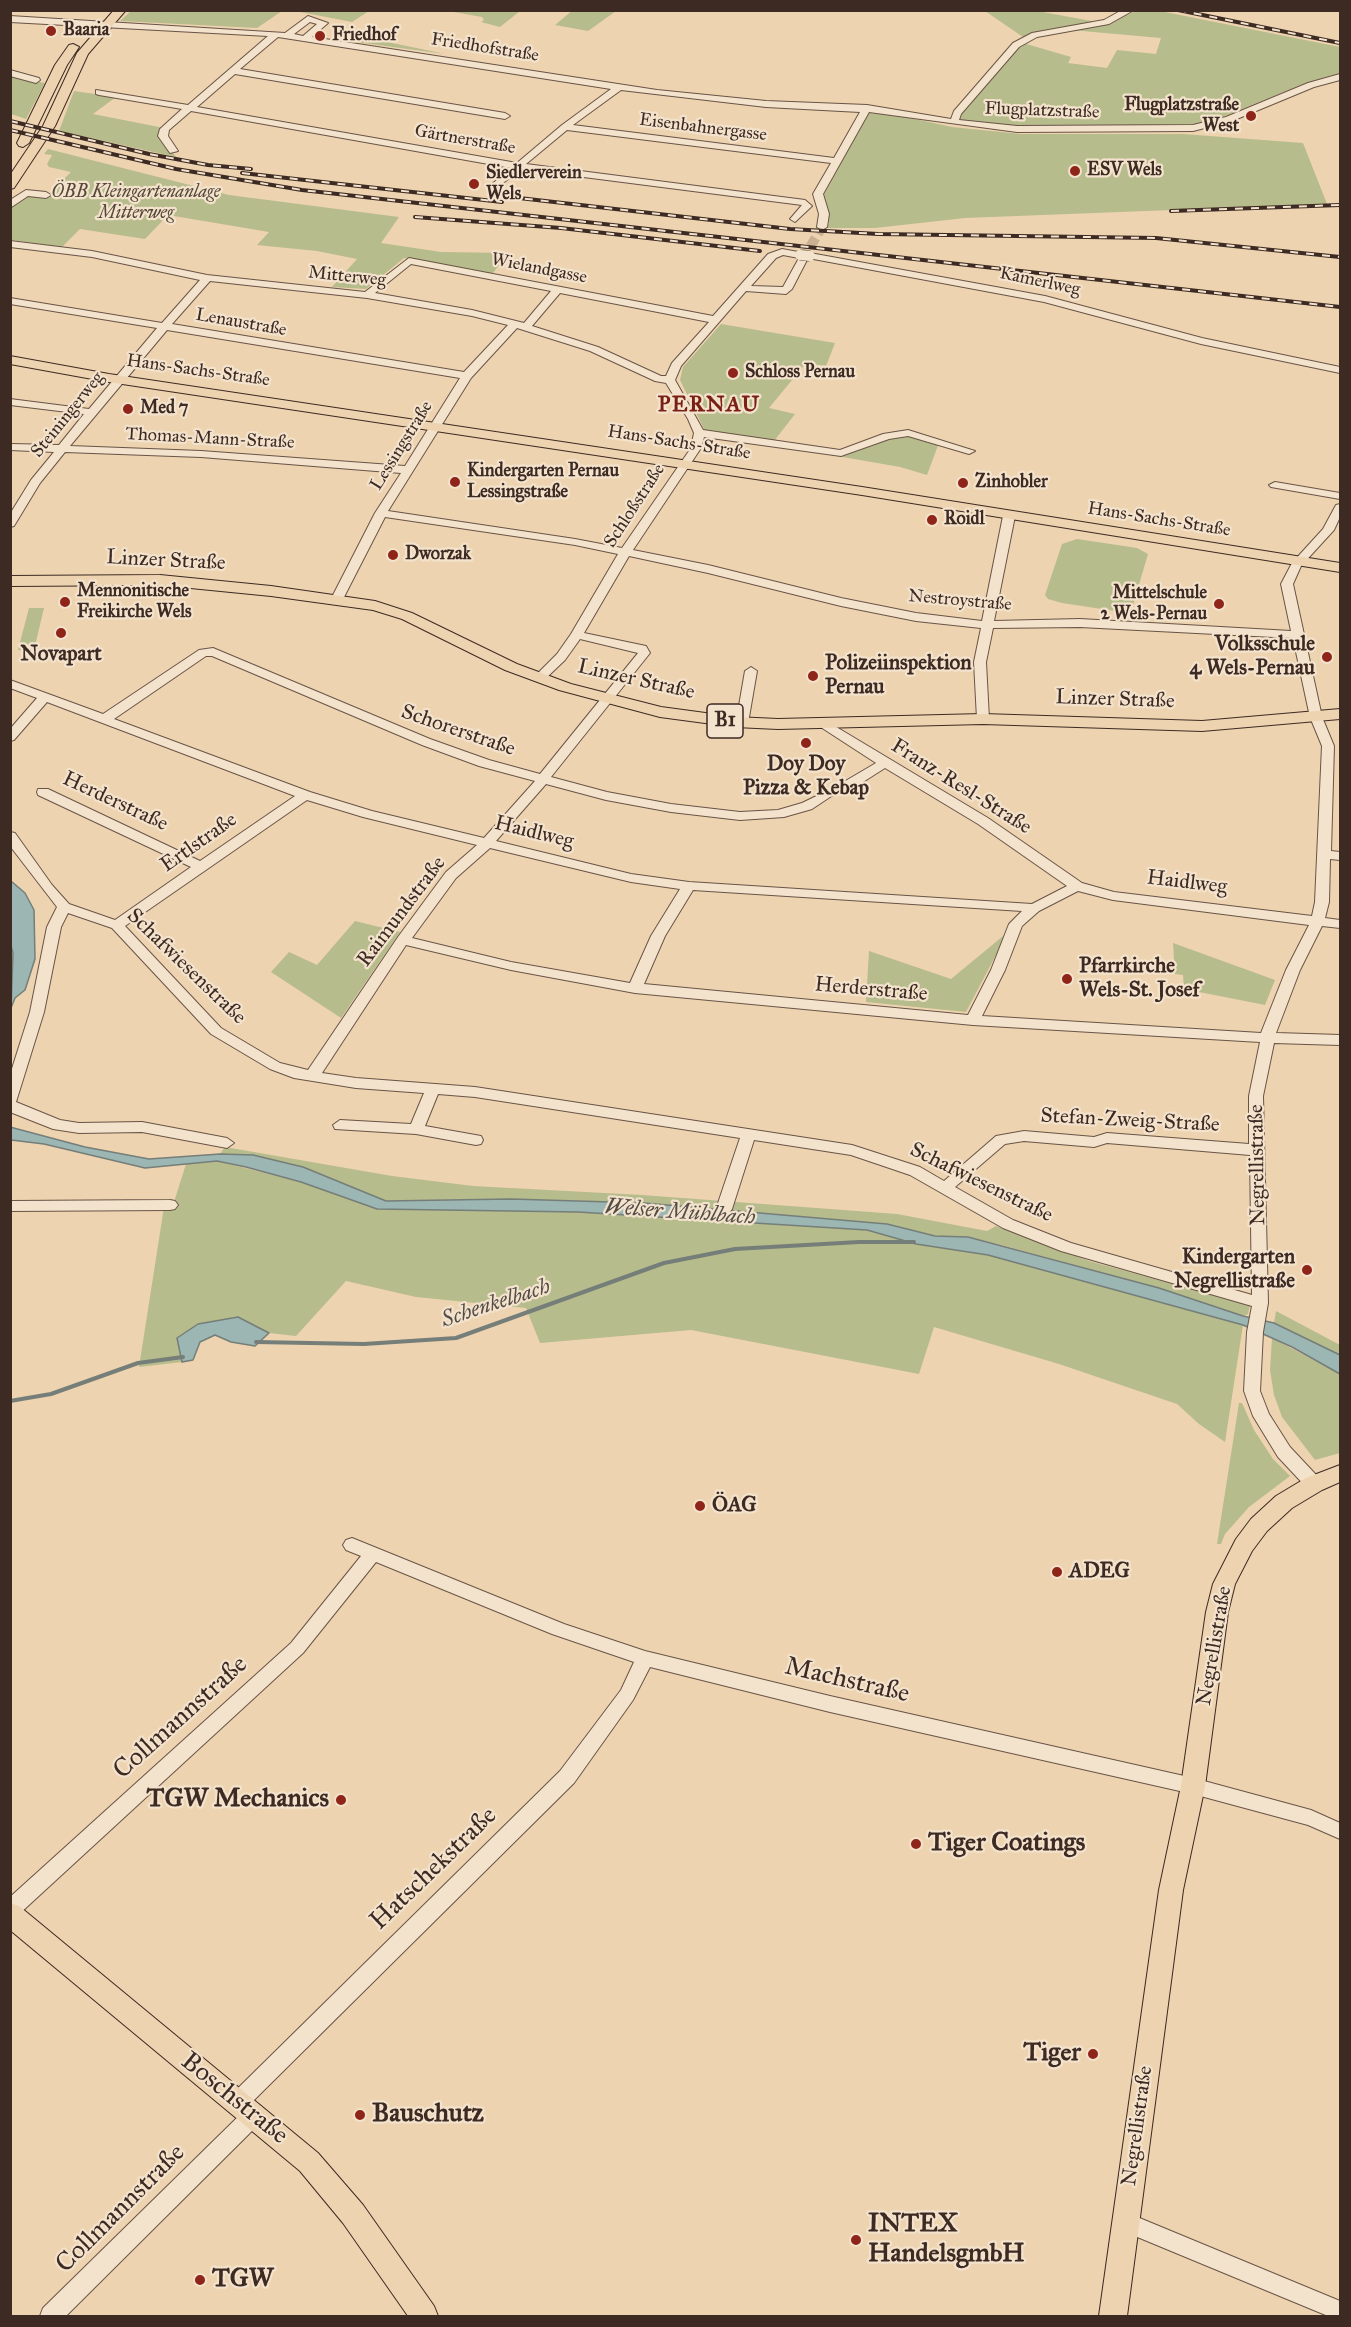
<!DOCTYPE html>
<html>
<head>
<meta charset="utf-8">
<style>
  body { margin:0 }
  #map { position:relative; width:1351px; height:2327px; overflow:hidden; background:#edd3b0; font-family:"IM FELL Great Primer",serif }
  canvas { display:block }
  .frame { position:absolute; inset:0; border:12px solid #3d2a23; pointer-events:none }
</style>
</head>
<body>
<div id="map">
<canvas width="1351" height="2327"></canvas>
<div class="frame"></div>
</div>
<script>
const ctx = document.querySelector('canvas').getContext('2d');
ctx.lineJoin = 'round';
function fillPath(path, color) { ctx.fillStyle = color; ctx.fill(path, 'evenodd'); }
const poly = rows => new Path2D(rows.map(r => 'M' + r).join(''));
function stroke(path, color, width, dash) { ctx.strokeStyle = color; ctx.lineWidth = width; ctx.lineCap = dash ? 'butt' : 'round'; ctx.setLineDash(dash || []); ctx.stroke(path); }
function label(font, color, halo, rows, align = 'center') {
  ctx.font = font + ' "IM FELL Great Primer",serif'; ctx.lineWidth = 4.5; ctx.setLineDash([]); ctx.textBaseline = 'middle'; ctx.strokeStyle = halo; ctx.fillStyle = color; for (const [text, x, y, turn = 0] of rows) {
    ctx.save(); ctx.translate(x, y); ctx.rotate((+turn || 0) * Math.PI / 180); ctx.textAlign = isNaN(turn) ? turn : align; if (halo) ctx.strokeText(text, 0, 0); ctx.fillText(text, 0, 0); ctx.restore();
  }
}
const green = poly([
  [573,10,616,10,616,11,588,31,555,25],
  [131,11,131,10,282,11,257,28,120,21],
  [295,11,369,11,352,22],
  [448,11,520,11,500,27,481,22,484,20,482,17],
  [985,11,1037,11,1097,22,1023,37],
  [1136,11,1160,11,1340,47,1340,73,1303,84,1210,122,1190,125,1021,127,957,121,988,80,1023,43,1071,57,1068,63,1107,68,1117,50,1156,54,1161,38,1071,30,1100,26],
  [349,34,445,54,341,40],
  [11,77,45,83,26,119,11,114],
  [74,91,116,97,93,114,164,128,160,135,176,157,59,131],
  [869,113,901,116,952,127,1021,134,1183,134,1303,143,1327,204,965,218,875,228,826,228,829,224,828,213,822,198],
  [48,149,229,195,399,217,381,243,441,252,509,253,492,274,404,258,366,289,332,287,357,259,317,251,257,245,269,232,168,215,145,239,80,229,62,247,11,240,11,208,22,197,46,197,71,172,49,167,47,164,52,155,44,154],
  [721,324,835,343,826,366,806,363,769,408,795,414,774,441,705,431,680,380,683,367],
  [895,431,909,431,940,440,927,475,900,467,831,455,829,451,840,451,858,446],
  [1077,539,1137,548,1148,554,1133,605,1130,609,1122,612,1062,603,1048,599,1045,595,1062,544],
  [29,608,44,608,34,650,18,650],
  [355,921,400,932,341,1018,271,972,289,952,317,965],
  [1008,932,966,1012,866,1002,869,951,951,979],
  [1173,943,1275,980,1265,1005,1184,989,1183,975,1175,974],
  [225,1147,392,1176,473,1186,642,1195,897,1214,987,1231,996,1226,1089,1261,1250,1305,1248,1314,1243,1316,1159,1288,1002,1245,968,1237,935,1236,887,1224,644,1203,511,1199,385,1201,303,1167,253,1155,220,1154],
  [217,1161,301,1182,377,1209,578,1212,867,1230,916,1244,988,1255,1087,1281,1243,1325,1225,1442,1199,1424,1177,1404,1059,1364,934,1327,919,1374,691,1330,540,1343,526,1308,416,1297,346,1281,296,1336,269,1333,258,1329,177,1338,182,1362,139,1367,164,1207,174,1202,186,1164],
  [1276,1311,1340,1345,1340,1355,1274,1323],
  [1272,1338,1340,1374,1340,1453,1315,1460,1282,1417,1274,1395,1270,1370],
  [1239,1403,1242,1403,1254,1430,1273,1459,1290,1476,1249,1507,1225,1534,1221,1544,1217,1544]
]);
const water = poly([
  [11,881,25,893,34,910,35,959,25,990,15,998,11,1008,13,953,10,942,11,881],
  [10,1127,85,1147,149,1159,220,1154,253,1155,303,1167,386,1201,511,1199,644,1203,887,1224,935,1236,968,1237,1159,1288,1243,1316,1274,1323,1340,1355,1340,1374,1292,1347,1243,1325,988,1255,916,1244,867,1230,578,1212,377,1209,301,1182,246,1167,217,1161,145,1168,44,1144,11,1140,10,1127],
  [238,1317,269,1333,255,1346,231,1342,215,1335,200,1342,193,1360,182,1362,177,1338,198,1324,238,1317]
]);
const stream = poly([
  [256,1342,364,1344,456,1338,664,1263,735,1249,859,1242,914,1242],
  [10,1401,51,1394,138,1363,183,1357]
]);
const minorTunnel = poly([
  [803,259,822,227]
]);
const minor = poly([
  [1122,10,1134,10,1109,24,1037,37,1019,47,961,114,959,120,1017,126,1193,125,1226,117,1308,83,1340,74,1340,80,1314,87,1232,121,1193,131,1017,132,869,112,823,194,829,214,827,227,822,230,817,227,819,214,813,194,831,163,567,130,526,164,805,200,812,206,795,222,790,219,802,205,521,169,494,190,489,187,491,185,511,168,191,111,169,130,168,136,178,151,170,153,158,136,160,129,182,109,99,95,96,94,96,90,188,105,268,36,10,22,10,16,285,33,308,16,328,23,312,37,657,90,766,101,867,105,951,119,954,111,1013,43,1032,33,1104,20,1122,10],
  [310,22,317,24,303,36,294,34,310,22],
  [278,37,611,89,562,125,517,163,197,107,235,74,505,119,510,116,505,113,240,69,278,37],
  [621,90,766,107,860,112,834,158,573,125,621,90],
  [10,70,39,78,40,80,36,83,10,76,10,70],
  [26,190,46,192,51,195,46,198,28,196,10,208,10,200,26,190],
  [10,241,92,251,207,275,365,292,409,258,713,316,768,254,782,249,804,253,804,256,805,257,810,253,1045,296,1202,338,1340,367,1340,373,1201,344,1044,302,808,258,792,289,786,294,746,291,681,366,675,380,703,430,840,450,883,434,908,430,975,451,969,454,908,436,889,439,841,456,704,437,701,448,633,550,708,565,841,598,916,613,982,621,1003,516,1009,513,1015,516,994,621,1080,619,1291,631,1281,584,1292,563,1323,529,1336,505,1340,504,1340,517,1334,530,1301,566,1293,584,1322,717,1334,746,1331,851,1340,852,1340,860,1330,859,1329,902,1325,918,1340,920,1340,928,1322,926,1300,970,1276,1033,1340,1035,1340,1045,1274,1043,1263,1096,1268,1303,1263,1332,1260,1391,1269,1414,1290,1447,1320,1479,1322,1484,1320,1489,1314,1491,1308,1489,1278,1457,1253,1416,1244,1391,1247,1332,1252,1306,1061,1251,1003,1228,910,1175,851,1155,754,1140,732,1209,729,1213,724,1214,719,1213,716,1209,740,1138,475,1097,438,1094,425,1126,481,1136,483,1140,481,1144,476,1145,416,1134,335,1129,333,1125,340,1120,411,1124,424,1093,356,1088,294,1078,270,1069,211,1034,112,928,68,913,61,927,44,1012,16,1102,60,1120,79,1123,142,1122,227,1138,234,1143,227,1148,142,1132,79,1133,53,1129,10,1112,10,1075,30,1012,47,927,57,907,10,846,10,832,15,833,52,885,69,904,115,920,191,867,38,795,37,792,38,789,48,789,200,861,295,796,47,702,14,740,10,741,10,729,37,698,10,688,10,680,103,714,199,650,213,648,430,739,489,760,540,774,638,653,580,639,565,660,543,681,535,681,533,678,557,654,571,634,618,554,575,545,385,517,343,599,337,603,333,602,331,599,375,513,401,473,201,457,65,452,40,483,14,526,10,527,10,514,31,480,54,452,10,450,10,444,59,445,84,414,10,405,10,399,89,409,157,328,10,304,10,298,162,323,200,280,92,257,10,247,10,241],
  [783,255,799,258,783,287,751,286,776,258,783,255],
  [411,264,551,291,524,323,472,310,375,293,411,264],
  [210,281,367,298,472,316,508,325,464,372,172,324,210,281],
  [560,293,709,322,672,363,666,376,661,376,598,347,532,326,560,293],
  [517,328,590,351,655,381,666,383,688,419,694,433,691,448,622,548,575,539,388,511,471,378,517,328],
  [167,330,460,378,405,466,201,451,70,446,167,330],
  [629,556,708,573,841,606,916,621,981,628,974,662,977,719,983,723,989,719,986,662,993,628,1080,627,1293,638,1310,717,1322,746,1315,902,1312,916,1114,892,1082,883,988,818,823,719,817,723,819,726,876,763,842,783,841,786,842,789,852,789,885,768,978,824,1067,886,1032,904,689,882,631,874,496,841,546,784,606,800,671,812,740,820,784,817,812,809,833,795,827,791,802,803,778,810,740,812,671,804,607,792,551,777,650,653,646,646,584,633,629,556],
  [206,656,212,656,422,745,479,766,535,781,484,838,372,811,310,792,114,719,206,656],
  [307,800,363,817,477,845,446,872,398,937,308,1070,280,1063,221,1028,125,926,307,800],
  [490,848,631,882,680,889,651,936,630,983,511,962,412,938,456,878,490,848],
  [693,890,1022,911,1009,924,991,970,968,1015,644,984,665,936,693,890],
  [1078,891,1113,900,1309,925,1286,970,1261,1033,982,1016,1005,970,1022,926,1039,911,1078,891],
  [406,945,511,970,635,993,973,1025,1260,1042,1249,1096,1249,1144,1107,1133,1094,1137,1024,1131,996,1136,944,1181,920,1167,852,1145,475,1087,356,1078,322,1073,406,945],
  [1024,1141,1094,1147,1107,1143,1250,1155,1252,1295,1071,1243,1013,1220,955,1187,1005,1144,1024,1141],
  [1275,482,1340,493,1340,499,1271,487,1269,485,1275,482],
  [751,667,757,671,748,723,742,727,736,723,745,671,751,667],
  [170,1200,175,1201,178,1205,175,1209,170,1210,10,1211,10,1201,170,1200],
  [352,1538,564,1624,645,1651,830,1696,1193,1778,1311,1810,1340,1823,1340,1839,1308,1825,1193,1794,830,1712,650,1667,633,1700,574,1783,246,2108,239,2110,232,2108,229,2101,232,2094,560,1771,621,1690,634,1662,552,1634,376,1562,303,1653,17,1916,10,1918,10,1897,291,1643,361,1556,346,1550,343,1545,346,1540,352,1538],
  [255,2104,262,2107,265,2114,262,2121,66,2316,40,2316,43,2308,248,2107,255,2104],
  [1125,2212,1340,2301,1340,2316,1328,2316,1118,2229,1115,2222,1118,2215,1125,2212]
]);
const major = poly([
  [114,10,126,10,88,54,55,126,14,188,10,189,10,175,43,126,77,53,114,10],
  [73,44,79,47,67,65,29,143,23,147,19,146,17,143,55,65,69,45,73,44],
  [10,356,109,374,862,487,1340,563,1340,572,862,495,109,382,10,364,10,356],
  [160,575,271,586,375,601,412,613,517,664,571,684,661,707,735,717,778,719,983,714,1202,721,1340,709,1340,719,1202,731,983,724,778,729,735,727,660,717,559,690,505,670,402,619,373,610,271,596,160,585,10,586,10,576,160,575],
  [1340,1465,1340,1482,1322,1490,1292,1508,1267,1531,1252,1551,1235,1584,1228,1612,1205,1786,1183,1890,1127,2316,1099,2316,1159,1890,1181,1786,1206,1612,1213,1584,1236,1539,1251,1519,1276,1496,1306,1478,1340,1465],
  [10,1903,19,1906,318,2153,363,2205,434,2306,438,2316,408,2316,343,2223,300,2171,10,1930,10,1903]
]);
const rail = poly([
  [1178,10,1340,43],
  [10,121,149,154,208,165,251,169],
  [10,130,176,169,302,190,1340,307],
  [242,173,502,202],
  [493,195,790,229,878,234,1156,238,1340,257],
  [1171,211,1340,205],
  [415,217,561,228,760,251]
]);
const minorBridge = poly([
  [800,255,810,256]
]);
const markers = [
  [51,31,6,"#8f2418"],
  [320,36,6,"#8f2418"],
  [1251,116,6,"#8f2418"],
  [1075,171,6,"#8f2418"],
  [474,184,6,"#8f2418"],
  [733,373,6,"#8f2418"],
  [128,409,6,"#8f2418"],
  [455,482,6,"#8f2418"],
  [963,483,6,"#8f2418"],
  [932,520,6,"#8f2418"],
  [393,555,6,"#8f2418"],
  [65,602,6,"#8f2418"],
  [1219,604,6,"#8f2418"],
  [61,633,6,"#8f2418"],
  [1327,657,6,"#8f2418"],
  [813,676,6,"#8f2418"],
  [806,743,6,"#8f2418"],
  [1067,979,6,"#8f2418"],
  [1307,1270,6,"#8f2418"],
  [700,1506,6,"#8f2418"],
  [1057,1572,6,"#8f2418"],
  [341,1800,6,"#8f2418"],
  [916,1844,6,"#8f2418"],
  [1093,2054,6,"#8f2418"],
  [360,2115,6,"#8f2418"],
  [856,2240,6,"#8f2418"],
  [200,2280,6,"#8f2418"]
];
const farPoinames = [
  ["Baaria",63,31],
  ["Friedhof",332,36],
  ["Flugplatzstraße",1239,106,"right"],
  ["West",1239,127,"right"],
  ["ESV Wels",1087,171],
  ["Siedlerverein",486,174],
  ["Wels",486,195],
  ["Schloss Pernau",745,373],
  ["Med 7",140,409],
  ["Kindergarten Pernau",467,472],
  ["Lessingstraße",467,493],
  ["Zinhobler",975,483],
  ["Roidl",944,520],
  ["Dworzak",405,555],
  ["Mennonitische",77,592],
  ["Freikirche Wels",77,613],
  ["Mittelschule",1207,594,"right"],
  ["2 Wels-Pernau",1207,615,"right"]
];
const farStreetnames = [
  ["Friedhofstraße",485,48,9],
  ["Flugplatzstraße",1042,111,2],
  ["Eisenbahnergasse",703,128,7],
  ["Gärtnerstraße",465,140,10],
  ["Wielandgasse",539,269,11],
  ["Mitterweg",347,277,6],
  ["Kamerlweg",1040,282,12],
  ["Lenaustraße",241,323,10],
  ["Hans-Sachs-Straße",198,371,8],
  ["Steiningerweg",68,415,-51],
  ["Thomas-Mann-Straße",210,439,3],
  ["Hans-Sachs-Straße",679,443,9],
  ["Lessingstraße",402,446,-58],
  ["Schloßstraße",635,506,-57],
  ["Hans-Sachs-Straße",1159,520,9],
  ["Nestroystraße",960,601,5]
];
const farParknames = [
  ["ÖBB Kleingartenanlage",136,193],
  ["Mitterweg",136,214]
];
const shields = [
  [725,721,36]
];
const shieldNames = [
  ["B1",725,721]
];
const streetNames = [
  ["Linzer Straße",166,561,3],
  ["Linzer Straße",636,680,13],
  ["Linzer Straße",1115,700,2],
  ["Schorerstraße",458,731,19],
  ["Franz-Resl-Straße",961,787,32],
  ["Herderstraße",115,802,25],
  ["Haidlweg",534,833,14],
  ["Ertlstraße",199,843,-35],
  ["Haidlweg",1187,883,7],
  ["Raimundstraße",402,912,-53],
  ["Schafwiesenstraße",186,967,44],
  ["Herderstraße",871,990,5],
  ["Stefan-Zweig-Straße",1130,1121,3],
  ["Negrellistraße",1258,1165,-91],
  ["Schafwiesenstraße",981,1183,26],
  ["Negrellistraße",1215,1646,-80],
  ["Negrellistraße",1138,2126,-82]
];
const poiNames = [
  ["Volksschule",1315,645,"right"],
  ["4 Wels-Pernau",1315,669,"right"],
  ["Novapart",61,655,"center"],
  ["Polizeiinspektion",825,664],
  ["Pernau",825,688],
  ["Doy Doy",806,765,"center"],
  ["Pizza & Kebap",806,789,"center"],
  ["Pfarrkirche",1079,967],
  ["Wels-St. Josef",1079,991],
  ["Kindergarten",1295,1258,"right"],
  ["Negrellistraße",1295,1282,"right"],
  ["ÖAG",712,1506],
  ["ADEG",1069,1572]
];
const farDistrictnames = [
  ["PERNAU",709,406]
];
const waterNames = [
  ["Welser Mühlbach",680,1213,4],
  ["Schenkelbach",496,1304,-18]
];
const nearStreetnames = [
  ["Machstraße",847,1681,13],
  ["Collmannstraße",181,1718,-42],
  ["Hatschekstraße",434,1869,-44],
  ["Boschstraße",234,2099,39],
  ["Collmannstraße",121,2209,-45]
];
const nearPoinames = [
  ["TGW Mechanics",329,1800,"right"],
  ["Tiger Coatings",928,1844],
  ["Tiger",1081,2054,"right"],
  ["Bauschutz",372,2115],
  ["INTEX",868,2225],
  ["HandelsgmbH",868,2255],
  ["TGW",212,2280]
];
fillPath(green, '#b7bc8c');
fillPath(water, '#9bb6b3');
stroke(water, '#757e79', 1.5);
stroke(stream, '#757e79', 4);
stroke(minorTunnel, '#cab194', 10, [10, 4.5]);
stroke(minor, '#695446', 2);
stroke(major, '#3d2a23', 2);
fillPath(minor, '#f3e2cc');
fillPath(major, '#edd3b0');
stroke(rail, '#3d2a23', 4);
stroke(rail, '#f3e2cc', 2, [8]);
stroke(minorBridge, '#695446', 11, []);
stroke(minorBridge, '#f3e2cc', 10);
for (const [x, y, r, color] of markers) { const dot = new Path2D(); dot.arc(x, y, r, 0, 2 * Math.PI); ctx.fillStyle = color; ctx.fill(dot); stroke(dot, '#f3e2cc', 2); }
label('bold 18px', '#3d2a23', '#f3e2cc', farPoinames, 'left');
label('18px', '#3d2a23', '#f3e2cc', farStreetnames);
label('italic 18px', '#554738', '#f3e2cc', farParknames);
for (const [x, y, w] of shields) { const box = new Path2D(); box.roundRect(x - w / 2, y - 17, w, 34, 4.5); ctx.fillStyle = '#f3e2cc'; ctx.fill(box); stroke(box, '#3d2a23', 1.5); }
label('bold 20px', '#3d2a23', null, shieldNames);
label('21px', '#3d2a23', '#f3e2cc', streetNames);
label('bold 21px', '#3d2a23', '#f3e2cc', poiNames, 'left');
ctx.letterSpacing = '1.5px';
label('bold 22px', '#7a1f14', '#f3e2cc', farDistrictnames);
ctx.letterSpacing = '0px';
label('italic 22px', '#544d47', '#f3e2cc', waterNames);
label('26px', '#3d2a23', '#f3e2cc', nearStreetnames);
label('bold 26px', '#3d2a23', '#f3e2cc', nearPoinames, 'left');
</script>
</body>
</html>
